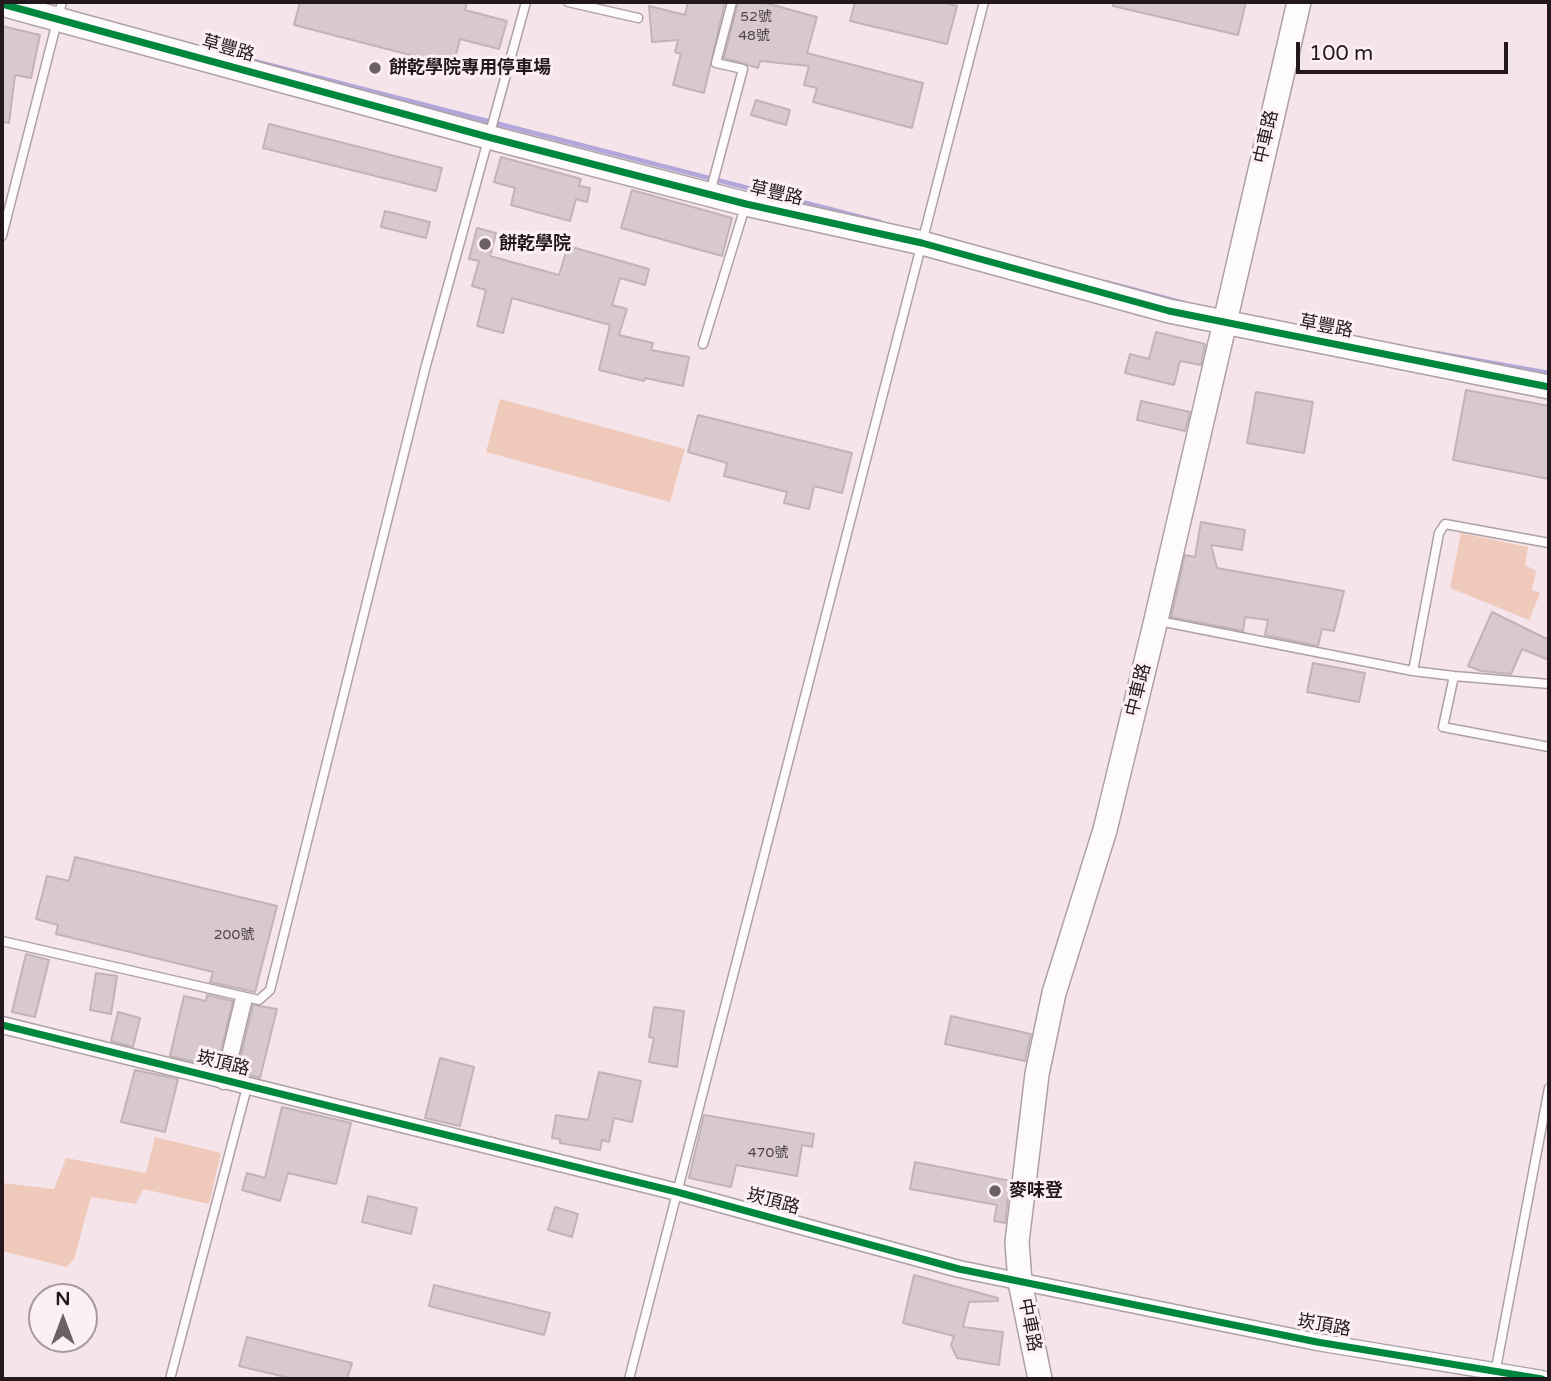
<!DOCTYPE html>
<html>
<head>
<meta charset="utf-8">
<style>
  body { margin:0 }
  #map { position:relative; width:1551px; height:1381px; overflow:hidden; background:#f5e4ea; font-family:"Varela Round",sans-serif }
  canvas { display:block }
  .frame { position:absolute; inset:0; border:4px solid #23181d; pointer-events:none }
  .north { position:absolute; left:28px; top:1283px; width:70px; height:70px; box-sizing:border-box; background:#fdf0f5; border:2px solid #a69a9f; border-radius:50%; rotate:0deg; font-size:19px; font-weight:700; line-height:28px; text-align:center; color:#23181d }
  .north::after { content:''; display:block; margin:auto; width:24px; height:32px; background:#6c5f65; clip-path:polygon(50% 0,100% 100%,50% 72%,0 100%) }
  .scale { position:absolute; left:1296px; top:42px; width:212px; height:32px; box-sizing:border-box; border:4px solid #23181d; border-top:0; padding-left:9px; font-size:21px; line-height:24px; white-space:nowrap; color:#23181d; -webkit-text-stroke:5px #fdf0f5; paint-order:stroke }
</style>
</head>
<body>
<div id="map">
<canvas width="1551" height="1381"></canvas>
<div class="frame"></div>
<div class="north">N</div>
<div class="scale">100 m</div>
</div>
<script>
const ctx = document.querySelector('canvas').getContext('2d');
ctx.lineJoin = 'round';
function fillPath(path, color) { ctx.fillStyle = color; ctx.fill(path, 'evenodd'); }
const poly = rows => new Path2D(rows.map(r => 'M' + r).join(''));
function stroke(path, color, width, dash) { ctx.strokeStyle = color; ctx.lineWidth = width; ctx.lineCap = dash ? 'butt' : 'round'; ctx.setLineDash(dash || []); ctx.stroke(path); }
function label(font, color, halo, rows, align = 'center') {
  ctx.font = font + ' "Varela Round","Noto Sans TC",sans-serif'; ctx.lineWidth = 6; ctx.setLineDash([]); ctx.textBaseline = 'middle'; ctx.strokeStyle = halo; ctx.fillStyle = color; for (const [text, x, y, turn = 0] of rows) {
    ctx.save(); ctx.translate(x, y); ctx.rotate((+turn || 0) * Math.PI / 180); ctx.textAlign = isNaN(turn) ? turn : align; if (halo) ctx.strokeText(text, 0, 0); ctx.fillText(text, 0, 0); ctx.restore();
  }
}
const green = poly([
  [500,399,685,449,670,502,486,452],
  [1461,533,1528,547,1525,565,1536,571,1532,590,1540,593,1529,620,1450,588],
  [155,1137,221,1153,209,1204,143,1189,136,1204,91,1197,74,1259,67,1267,2,1251,2,1183,54,1189,66,1158,146,1173]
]);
const stream = poly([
  [227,54,880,222],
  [1105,282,1184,303],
  [1436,353,1549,373]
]);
const building = poly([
  [300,2,467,2,465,10,507,21,499,49,460,39,453,66,294,25,300,2],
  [688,2,725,2,704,93,673,85,681,54,675,52,678,40,652,42,649,6,685,15,688,2],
  [738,2,762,2,817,17,807,53,923,83,912,128,813,102,817,88,804,85,809,66,760,61,758,68,724,58,738,2],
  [855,2,941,2,957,6,947,44,850,21,855,2],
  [1113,2,1246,2,1238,35,1113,6,1113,2],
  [2,26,40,35,31,78,15,75,9,123,2,122,2,26],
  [756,100,790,110,786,125,751,115,756,100],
  [269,124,442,168,436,191,263,148,269,124],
  [501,157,581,179,579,186,590,188,587,202,576,199,570,221,511,205,515,188,494,182,501,157],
  [632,190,732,218,722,256,621,228,632,190],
  [385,211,430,222,426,238,381,227,385,211],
  [477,228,496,233,490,256,559,275,568,246,649,269,645,285,620,278,612,305,627,309,619,335,653,343,651,350,689,357,683,386,645,378,644,381,599,370,610,325,512,298,503,333,477,326,486,290,472,286,479,261,469,259,477,228],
  [1156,332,1205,344,1201,365,1180,361,1174,385,1125,373,1130,354,1149,359,1156,332],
  [1466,390,1549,406,1549,479,1453,460,1466,390],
  [1256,392,1313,402,1304,453,1247,443,1256,392],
  [1141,401,1190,412,1185,431,1137,420,1141,401],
  [698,415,852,453,842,493,814,486,809,509,784,503,787,492,724,476,727,463,688,452,698,415],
  [1201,522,1245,530,1242,550,1211,545,1217,568,1344,591,1334,631,1322,629,1318,646,1265,635,1268,620,1245,617,1243,631,1171,617,1185,555,1195,557,1201,522],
  [1492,612,1549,640,1549,660,1522,649,1511,674,1481,671,1468,666,1492,612],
  [1313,663,1365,673,1359,702,1307,692,1313,663],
  [75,857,277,906,255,992,210,982,213,972,56,934,58,925,36,919,47,876,69,881,75,857],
  [26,954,49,960,35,1017,12,1012,26,954],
  [96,973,117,976,111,1014,90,1010,96,973],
  [207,995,233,1001,217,1067,170,1056,184,996,206,1001,207,995],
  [253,1005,277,1009,260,1078,237,1072,253,1005],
  [654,1007,684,1011,677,1067,649,1062,654,1038,649,1037,654,1007],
  [118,1012,140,1018,133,1047,111,1041,118,1012],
  [951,1016,1031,1034,1025,1061,945,1044,951,1016],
  [440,1058,474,1067,460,1126,425,1118,440,1058],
  [135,1070,178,1079,165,1132,121,1122,135,1070],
  [599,1072,641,1081,632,1122,614,1118,609,1142,602,1140,600,1150,560,1143,560,1139,552,1138,556,1115,588,1120,599,1072],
  [282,1107,351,1123,336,1184,288,1173,280,1201,242,1190,247,1173,265,1178,282,1107],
  [704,1115,814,1134,812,1147,802,1145,797,1176,736,1165,731,1187,689,1178,704,1115],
  [915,1162,1010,1181,1005,1223,994,1221,997,1205,910,1189,915,1162],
  [368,1196,417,1208,411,1234,362,1222,368,1196],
  [555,1207,578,1214,572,1237,548,1230,555,1207],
  [914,1275,998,1298,998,1301,969,1302,963,1327,1003,1332,999,1365,957,1358,951,1345,954,1336,903,1323,914,1275],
  [434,1285,550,1313,544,1335,429,1306,434,1285],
  [247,1337,352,1363,347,1379,294,1379,239,1366,247,1337]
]);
const lane = poly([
  [568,2,638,18],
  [710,193,743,69,716,63,732,2],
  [2,236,62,2],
  [703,344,745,207],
  [1159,621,1413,671,1454,676,1443,727,1549,747],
  [1413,671,1439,533,1445,524,1549,543],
  [1454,676,1549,684],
  [2,941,259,1000,270,990,425,369,526,2],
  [170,1379,247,1087],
  [629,1379,984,2],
  [1494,1379,1549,1088]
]);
const street = poly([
  [2,1025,677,1192,959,1269,1317,1342,1542,1379],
  [224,1081,243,1002]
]);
const secondary = poly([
  [2,4,488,137,746,204,922,243,1169,311,1549,387],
  [1040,1379,1020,1282,1017,1242,1037,1074,1054,993,1105,830,1156,620,1299,2]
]);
const cycleway = poly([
  [2,4,488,137,746,204,922,243,1169,311,1549,387],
  [2,1025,677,1192,959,1269,1317,1342,1542,1379]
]);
const markers = [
  [375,68,7,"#6c5f65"],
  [485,244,7,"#6c5f65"],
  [995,1191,7,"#6c5f65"]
];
const numberNames = [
  ["52號",756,17],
  ["48號",754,36],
  ["200號",234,935],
  ["470號",768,1153]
];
const streetNames = [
  ["草豐路",228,49,16],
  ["中車路",1267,137,-77],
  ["草豐路",776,194,13],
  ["草豐路",1326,327,11],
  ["中車路",1139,690,-76],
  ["崁頂路",223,1064,14],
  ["崁頂路",773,1202,15],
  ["中車路",1029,1325,79],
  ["崁頂路",1324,1326,10]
];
const poiNames = [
  ["餅乾學院專用停車場",389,68],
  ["餅乾學院",499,244],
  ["麥味登",1009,1191]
];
fillPath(green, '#efcaba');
stroke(stream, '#b2a6da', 4.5);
fillPath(building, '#d8cacc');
stroke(building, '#c2b4b6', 2);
stroke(lane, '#aea1a6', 11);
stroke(street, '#aea1a6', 19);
stroke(secondary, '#aea1a6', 26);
stroke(lane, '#fefbfc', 8);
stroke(street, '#fefbfc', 16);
stroke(secondary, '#fefbfc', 23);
stroke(cycleway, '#00873e', 7);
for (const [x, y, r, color] of markers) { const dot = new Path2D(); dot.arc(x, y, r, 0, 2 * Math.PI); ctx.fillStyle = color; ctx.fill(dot); stroke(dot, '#fdf0f5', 2.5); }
label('14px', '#504449', null, numberNames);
label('18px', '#23181d', '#fdf0f5', streetNames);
label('bold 18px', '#23181d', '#fdf0f5', poiNames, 'left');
</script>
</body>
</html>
